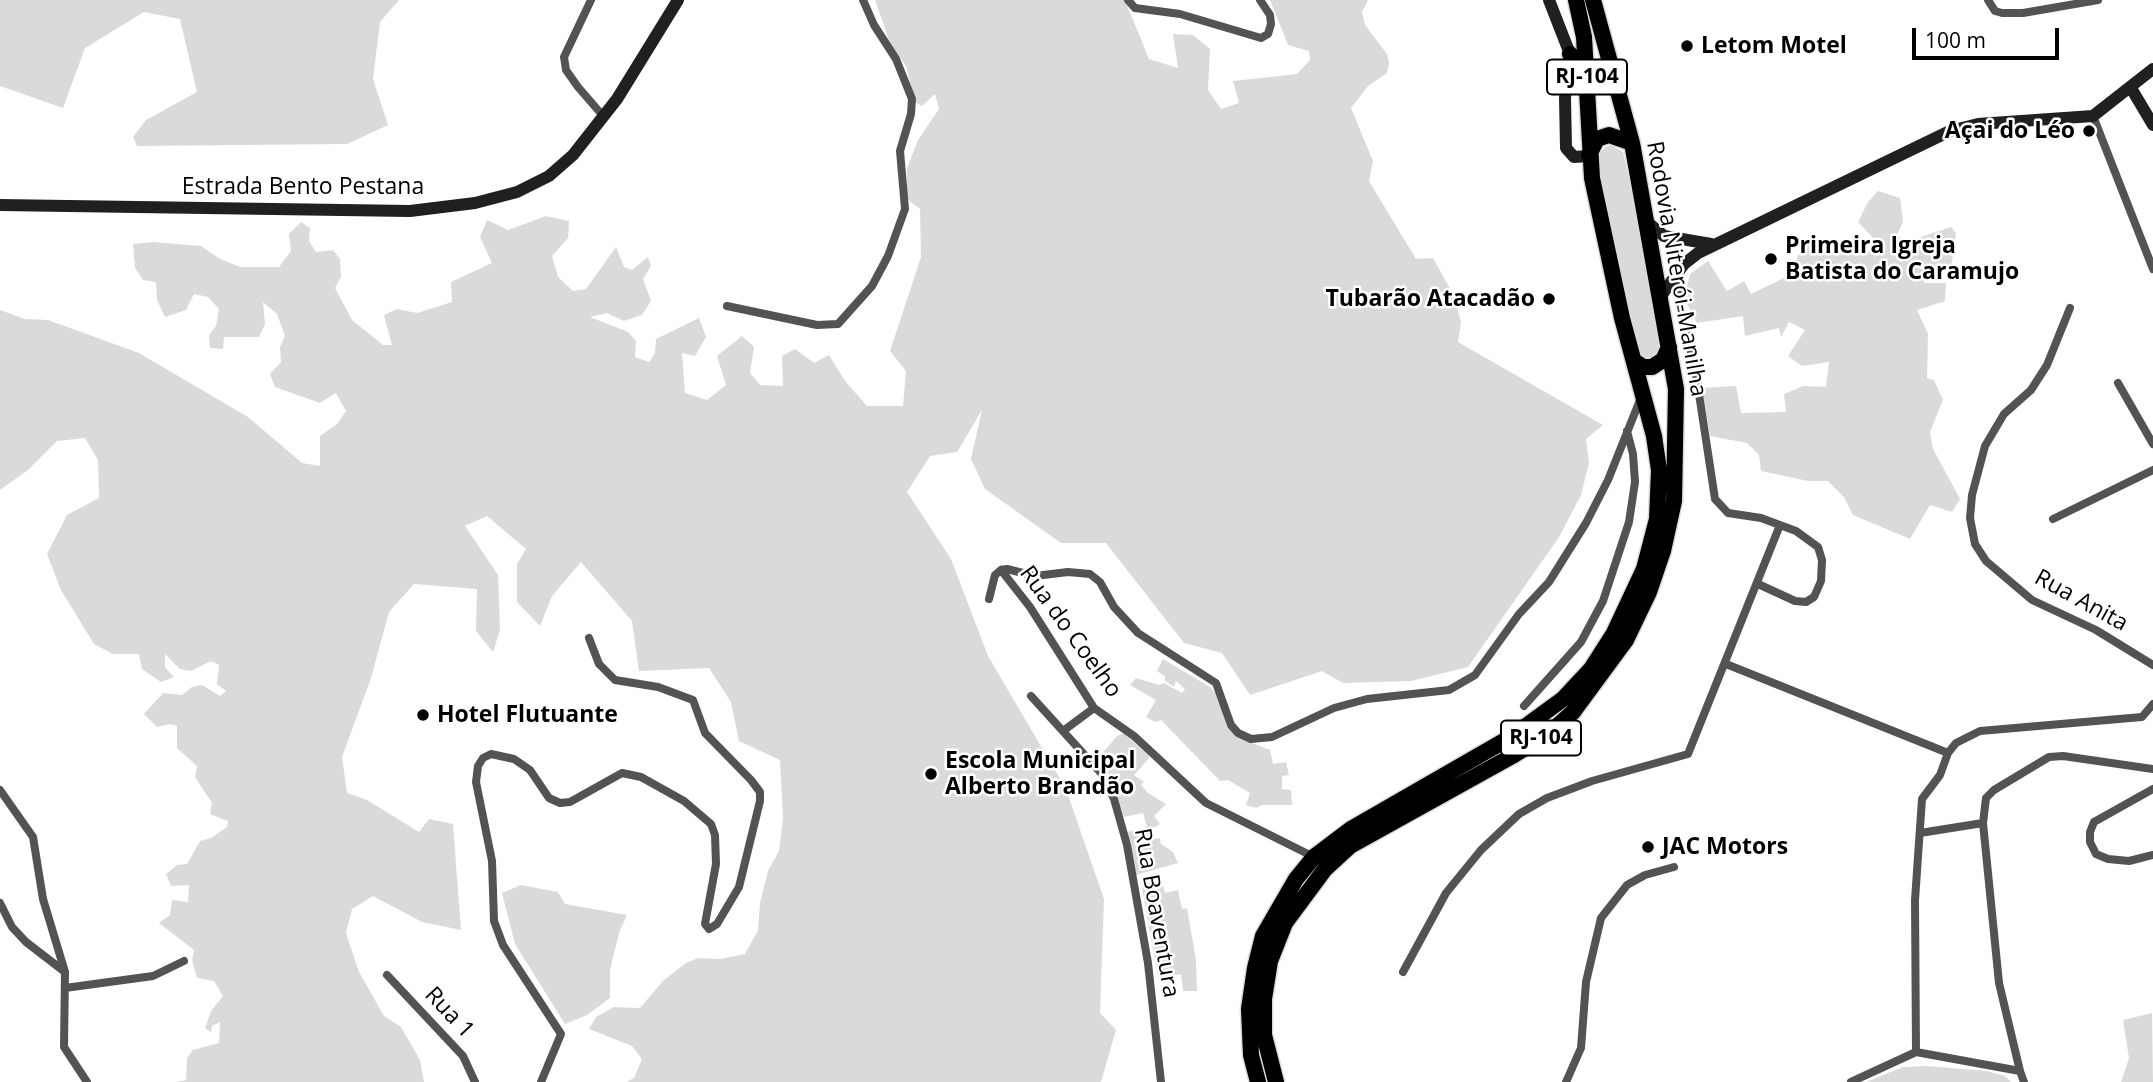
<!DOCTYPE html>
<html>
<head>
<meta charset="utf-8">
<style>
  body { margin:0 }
  #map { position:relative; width:2153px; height:1082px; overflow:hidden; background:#fff; font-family:"Open Sans",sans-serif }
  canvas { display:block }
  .scale { position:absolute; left:1912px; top:28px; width:147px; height:32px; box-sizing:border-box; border:4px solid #000; border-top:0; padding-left:9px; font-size:21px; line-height:24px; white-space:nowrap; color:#000; -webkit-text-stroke:5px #fff; paint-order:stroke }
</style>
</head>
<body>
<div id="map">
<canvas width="2153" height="1082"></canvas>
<div class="scale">100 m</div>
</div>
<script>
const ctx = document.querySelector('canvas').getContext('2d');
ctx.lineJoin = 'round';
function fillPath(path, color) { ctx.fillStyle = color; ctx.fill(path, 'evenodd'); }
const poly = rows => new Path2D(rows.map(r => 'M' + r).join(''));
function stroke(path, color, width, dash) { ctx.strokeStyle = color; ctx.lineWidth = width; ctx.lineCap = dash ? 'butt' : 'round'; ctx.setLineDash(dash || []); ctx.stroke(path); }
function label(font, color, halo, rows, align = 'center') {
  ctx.font = font + ' "Open Sans",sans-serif'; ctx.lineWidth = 5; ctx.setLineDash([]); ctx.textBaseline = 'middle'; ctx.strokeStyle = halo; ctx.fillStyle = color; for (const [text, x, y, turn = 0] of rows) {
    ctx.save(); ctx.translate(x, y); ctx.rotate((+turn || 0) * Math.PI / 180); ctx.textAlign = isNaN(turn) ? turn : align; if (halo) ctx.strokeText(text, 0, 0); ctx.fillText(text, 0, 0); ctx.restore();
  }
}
const green = poly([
  [0,0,399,0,380,22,373,79,388,125,347,144,137,146,133,137,146,120,197,92,180,19,144,12,85,48,63,108,0,86],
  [875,0,1125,0,1149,59,1178,68,1173,34,1193,35,1210,49,1208,90,1221,109,1239,103,1233,81,1297,74,1310,60,1309,51,1288,45,1270,0,1368,0,1362,12,1365,25,1387,54,1389,63,1387,73,1368,86,1351,108,1373,161,1369,181,1416,259,1433,258,1454,296,1461,322,1458,342,1603,425,1586,439,1589,463,1581,495,1559,537,1468,667,1411,681,1343,683,1322,671,1250,695,1222,653,1184,643,1106,543,1061,543,985,489,971,459,982,410,957,452,930,456,907,492,951,559,988,656,1066,789,1104,899,1100,1013,1116,1030,1101,1082,626,1082,634,1078,642,1059,632,1046,589,1029,596,1017,614,1007,640,1008,664,980,686,963,698,958,720,959,745,954,758,930,760,903,768,871,779,851,783,818,780,760,739,741,731,702,709,668,639,671,632,621,581,562,552,596,540,626,517,602,517,564,526,549,487,516,465,526,498,575,500,630,493,652,476,631,477,589,414,584,389,612,371,678,342,757,347,793,367,800,419,832,429,819,453,824,461,930,422,922,373,896,352,909,346,933,359,972,384,1016,401,1027,420,1060,424,1082,177,1082,186,1080,187,1058,193,1050,219,1043,220,1022,212,1026,211,1032,205,1028,211,1011,223,996,214,981,197,978,192,960,194,950,159,923,170,915,172,900,188,902,189,885,171,886,166,874,177,865,187,864,200,841,211,838,227,827,228,821,210,814,212,803,195,777,197,766,177,748,177,726,170,724,157,727,144,714,163,693,182,695,192,687,202,685,220,696,226,691,217,684,219,665,211,661,191,671,180,669,165,654,165,667,174,677,161,682,142,669,139,654,113,654,94,644,61,590,47,554,67,515,99,498,98,460,85,438,57,441,28,470,0,490,0,310,25,319,48,320,139,353,248,417,302,463,320,466,320,436,337,424,346,411,336,393,320,403,275,387,270,374,281,362,280,347,285,336,277,314,263,302,265,324,259,337,224,337,223,349,210,348,209,335,216,326,219,309,208,297,194,294,186,310,165,317,157,300,156,282,143,280,135,268,133,244,153,242,201,246,220,259,240,267,279,267,291,251,289,234,301,222,310,228,309,241,316,252,333,250,340,259,341,277,335,288,352,320,383,345,392,345,384,315,397,309,417,313,452,302,451,282,492,263,480,237,487,220,508,230,546,216,569,221,568,238,552,256,558,277,573,291,586,289,616,247,624,267,632,270,648,257,651,266,643,279,651,301,642,315,624,321,607,313,590,317,628,332,636,341,635,357,649,362,655,353,656,339,699,318,706,337,695,356,682,353,685,393,707,400,726,385,717,356,742,336,754,347,750,373,760,385,783,386,782,356,795,349,814,363,829,355,845,381,867,406,903,406,906,371,890,351,921,257,920,209,907,199,907,168,918,140,939,109,935,94,922,106,915,102,906,66,890,43],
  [1607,146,1613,146,1623,152,1647,258,1661,340,1660,355,1648,360,1641,354,1635,335,1599,180,1597,163,1601,151],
  [1878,191,1900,198,1903,222,1897,235,1905,242,1951,227,1956,233,1951,269,1926,272,1924,283,1946,283,1945,301,1917,310,1928,334,1927,378,1934,380,1943,400,1930,432,1933,449,1960,499,1952,512,1930,505,1910,539,1853,515,1844,497,1828,481,1808,481,1761,471,1759,455,1747,443,1710,436,1702,388,1736,386,1741,413,1786,412,1784,394,1803,386,1826,387,1829,362,1802,366,1788,356,1805,330,1789,322,1781,337,1779,328,1745,336,1743,316,1697,323,1684,298,1690,274,1708,261,1727,291,1744,281,1751,294,1790,275,1787,268,1797,263,1797,256,1814,241,1821,252,1832,242,1841,255,1851,249,1863,256,1879,244,1858,222,1868,202],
  [1163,659,1210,687,1218,696,1227,726,1237,737,1270,750,1273,764,1286,762,1289,775,1282,776,1282,789,1291,790,1292,805,1262,805,1256,808,1246,805,1250,793,1228,780,1220,781,1161,720,1155,722,1146,717,1156,700,1130,685,1136,678,1159,685,1164,683,1182,693,1185,689,1176,681,1174,687,1165,681,1165,676,1157,671],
  [1124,733,1150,757,1134,775,1144,782,1141,785,1148,793,1166,804,1154,816,1160,824,1146,832,1148,840,1160,838,1161,844,1173,852,1178,863,1136,875,1127,832,1147,827,1143,813,1124,817,1108,777,1096,761,1117,736],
  [1162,883,1165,893,1178,890,1182,909,1187,908,1196,960,1197,991,1183,991,1181,974,1158,978,1142,887],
  [521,885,558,892,565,904,627,915,619,933,610,970,610,998,587,1015,565,1024,515,944,502,893],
  [2152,1013,2153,1082,2121,1082,2129,1058,2123,1020],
  [1927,1066,1987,1071,2005,1076,2011,1082,1866,1082,1903,1067]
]);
const street = poly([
  [591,0,564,57,566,70,578,87,604,117],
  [1128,0,1135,8,1180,14,1261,38,1268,34,1271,24,1270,15,1260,0],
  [1988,0,1995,11,2002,13,2023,13,2098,0],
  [2093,116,2153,269],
  [1674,275,1697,381,1715,499,1728,513,1761,518,1796,531,1818,547,1822,560,1821,581,1814,597,1806,602,1795,601,1758,584],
  [727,306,817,325,838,324,872,286,888,256,905,209,900,151,911,114,912,99,896,59,874,25,863,0],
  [2070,308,2047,365,2031,390,2004,414,1985,446,1972,495,1970,518,1975,544,1986,561,2032,600,2096,630,2153,665],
  [2118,383,2153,444],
  [2053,519,2153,470],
  [1001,570,1007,569,1035,576,1068,572,1090,574,1100,582,1114,607,1138,633,1216,683,1231,725,1238,733,1251,739,1272,737,1334,708,1367,699,1449,690,1475,675,1519,614,1549,582,1586,523,1608,480,1642,395],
  [1001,570,1030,607,1094,708,1134,736,1206,803,1314,857],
  [989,599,995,575,1001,570],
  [1726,664,1948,753,1956,743,1980,731,2142,717,2153,704],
  [1031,696,1101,773,1114,799,1127,845,1148,963,1161,1082],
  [1524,706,1581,642,1603,601,1629,522,1635,482,1633,454,1627,431],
  [1063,731,1094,708],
  [2153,789,2094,822,2090,832,2090,842,2096,854,2108,859,2129,861,2153,855],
  [0,790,33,837,43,899,65,972,64,1047,87,1082],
  [1920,833,1983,823],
  [0,903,12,927,26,942,65,972],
  [1403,972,1446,893,1481,850,1519,814,1547,798,1592,781,1688,754,1780,525],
  [387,975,463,1056,475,1082],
  [65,988,153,976,184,961],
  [1916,1052,1915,900,1922,799,1940,775,1948,753],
  [2020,1071,1999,983,1983,823,1986,798,1994,790,2049,757,2063,756,2153,769],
  [541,1082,561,1034,503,945,494,921,492,861,476,782,478,766,483,758,491,754,514,759,530,770,549,798,560,803,570,802,622,773,641,777,684,801,711,824,715,835,716,864,705,924,709,929,717,924,739,887,760,801,760,792,751,780,705,733,693,700,658,687,615,680,599,664,589,638],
  [1566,1082,1581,1048,1586,982,1601,918,1627,885,1645,875,1674,867],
  [1851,1082,1916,1052,2020,1071,2024,1082]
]);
const secondary = poly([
  [1549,0,1570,54,1565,98,1566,148,1574,157,1589,156],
  [2131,88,2153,125],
  [0,205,410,211,475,203,517,192,549,176,573,155,617,99,678,0],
  [1647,222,1664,236,1711,244],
  [1661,296,1684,264,1698,253,1950,131,1978,124,2093,116,2153,69]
]);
const highway = poly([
  [1570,54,1585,79],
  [1589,155,1597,139,1609,135,1632,143],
  [1634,361,1643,367,1652,367,1663,360,1669,347],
  [1258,1082,1251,1055,1249,1009,1255,968,1263,936,1296,879,1314,857,1351,829,1511,737,1563,699,1591,669,1614,633,1644,569,1657,519,1659,470,1654,436,1622,318,1592,178,1584,37,1576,0],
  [1276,1082,1264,1035,1264,999,1270,961,1285,923,1325,869,1350,846,1514,755,1547,735,1573,712,1626,640,1649,592,1663,551,1674,501,1676,389,1632,143,1593,0]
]);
const markers = [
  [1687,46,7,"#000"],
  [2089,131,7,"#000"],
  [1771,259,7,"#000"],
  [1549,299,7,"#000"],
  [423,715,7,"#000"],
  [931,774,7,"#000"],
  [1648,847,7,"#000"]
];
const shields = [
  [1587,77,80],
  [1541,738,80]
];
const shieldNames = [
  ["RJ-104",1587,77],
  ["RJ-104",1541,738]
];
const poiNames = [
  ["Letom Motel",1701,46],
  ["Açai do Léo",2075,131,"right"],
  ["Primeira Igreja",1785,246],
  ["Batista do Caramujo",1785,272],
  ["Tubarão Atacadão",1535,299,"right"],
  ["Hotel Flutuante",437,715],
  ["Escola Municipal",945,761],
  ["Alberto Brandão",945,787],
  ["JAC Motors",1662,847]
];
const streetNames = [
  ["Estrada Bento Pestana",303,187],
  ["Rodovia Niterói-Manilha",1676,269,80],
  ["Rua Anita",2081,601,29],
  ["Rua do Coelho",1070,632,54],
  ["Rua Boaventura",1156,913,80],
  ["Rua 1",449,1013,47]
];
fillPath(green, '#dadada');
stroke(highway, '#dbdbdb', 19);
stroke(street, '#535353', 8);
stroke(secondary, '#202020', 12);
stroke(highway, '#000', 16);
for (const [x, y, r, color] of markers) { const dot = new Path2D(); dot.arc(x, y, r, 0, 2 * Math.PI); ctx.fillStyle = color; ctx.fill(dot); stroke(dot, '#fff', 2.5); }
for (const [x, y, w] of shields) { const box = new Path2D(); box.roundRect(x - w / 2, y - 17.5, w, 35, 5); ctx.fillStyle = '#fff'; ctx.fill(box); stroke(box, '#000', 2); }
label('bold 21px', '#000', null, shieldNames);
label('bold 23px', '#000', '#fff', poiNames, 'left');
label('23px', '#000', '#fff', streetNames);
</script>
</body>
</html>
